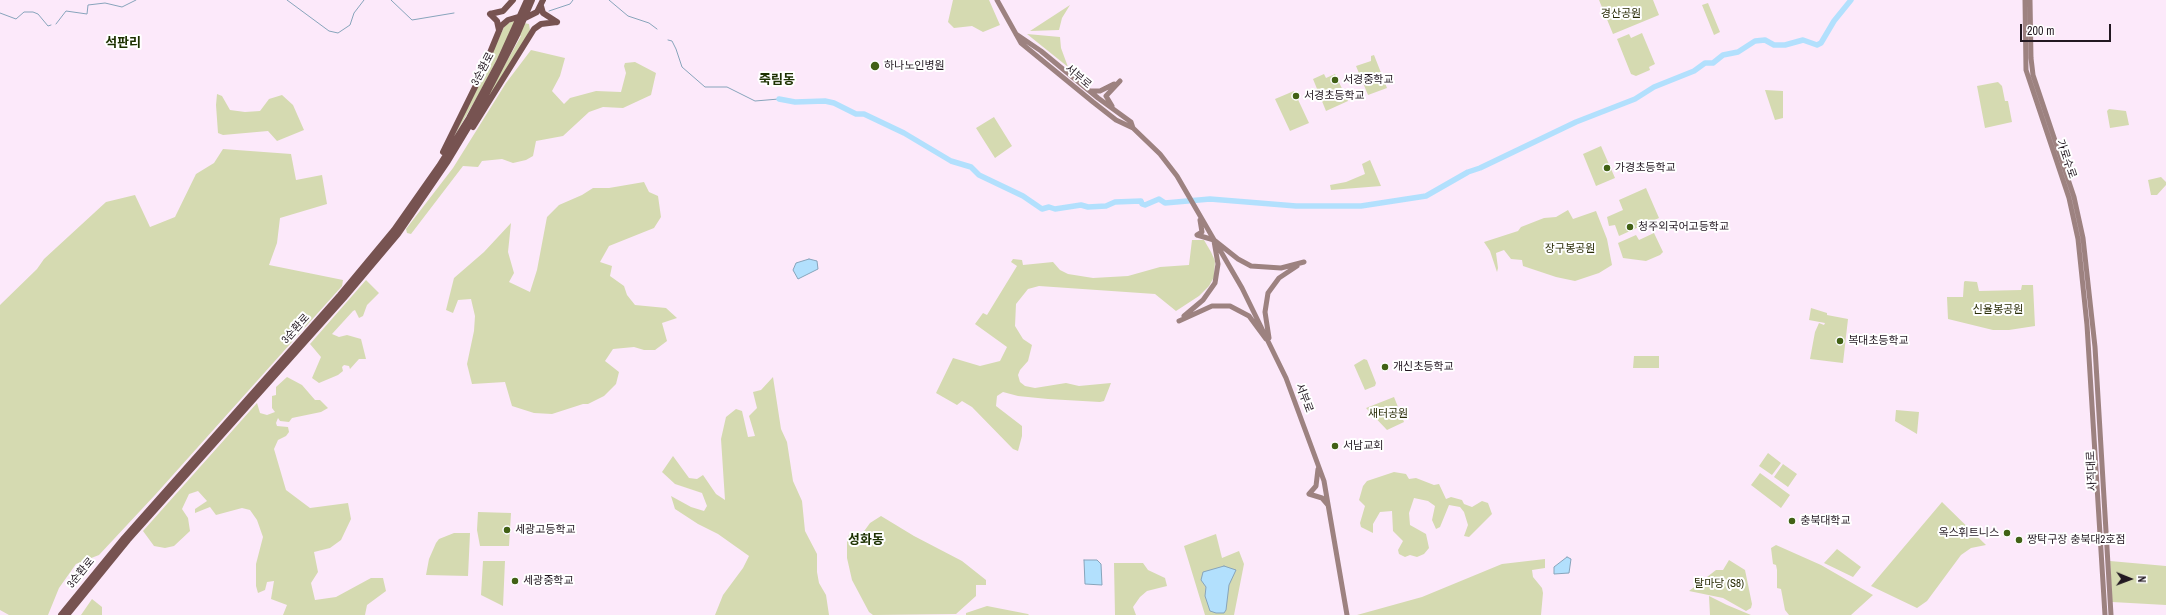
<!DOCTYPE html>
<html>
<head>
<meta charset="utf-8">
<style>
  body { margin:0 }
  #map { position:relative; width:2166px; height:615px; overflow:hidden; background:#fce9fa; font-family:"Archivo Narrow",sans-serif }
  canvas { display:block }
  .north { position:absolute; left:2110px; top:559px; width:40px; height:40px; -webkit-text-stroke:3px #fff; paint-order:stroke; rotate:91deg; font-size:11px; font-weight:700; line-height:16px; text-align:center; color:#221821 }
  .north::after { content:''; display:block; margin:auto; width:14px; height:18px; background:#221821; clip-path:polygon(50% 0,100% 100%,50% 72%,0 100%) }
  .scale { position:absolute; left:2020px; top:24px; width:91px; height:18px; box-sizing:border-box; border:2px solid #221821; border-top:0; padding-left:5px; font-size:12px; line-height:14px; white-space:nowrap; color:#221821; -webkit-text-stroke:3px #fff; paint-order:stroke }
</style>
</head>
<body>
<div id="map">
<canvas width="2166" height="615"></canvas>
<div class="north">N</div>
<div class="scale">200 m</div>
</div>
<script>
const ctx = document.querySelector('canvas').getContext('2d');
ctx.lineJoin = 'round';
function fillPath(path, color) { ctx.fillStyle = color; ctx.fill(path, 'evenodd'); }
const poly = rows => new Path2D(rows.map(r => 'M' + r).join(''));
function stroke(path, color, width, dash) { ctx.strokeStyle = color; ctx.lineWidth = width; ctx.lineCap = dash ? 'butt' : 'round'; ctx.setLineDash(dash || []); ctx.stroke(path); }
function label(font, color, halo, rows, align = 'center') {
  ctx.font = font + ' "Archivo Narrow","Noto Sans KR",sans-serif'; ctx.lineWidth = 4; ctx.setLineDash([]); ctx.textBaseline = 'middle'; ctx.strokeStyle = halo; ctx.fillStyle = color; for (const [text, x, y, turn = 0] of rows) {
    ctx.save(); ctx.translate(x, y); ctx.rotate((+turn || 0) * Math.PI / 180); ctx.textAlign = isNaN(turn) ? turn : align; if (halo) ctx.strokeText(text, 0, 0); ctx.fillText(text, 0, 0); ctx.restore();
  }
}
const green = poly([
  [953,0,989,0,1000,25,983,32,972,26,954,28,948,22],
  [1599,0,1653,0,1659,15,1613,34],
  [1708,3,1720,32,1714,35,1702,5],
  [1070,5,1062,18,1059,30,1030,31],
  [513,21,529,24,530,30,525,40,464,137,521,36,511,32,480,92,452,140,505,25],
  [1642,33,1655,64,1649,67,1650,70,1636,76,1631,74,1617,39,1629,34,1631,38],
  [1027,34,1060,37,1061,48,1068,67],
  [531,50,565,58,560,76,552,91,564,104,570,98,596,91,621,92,626,73,624,66,625,63,635,62,656,73,651,95,623,108,603,107,589,112,563,136,536,141,533,156,526,160,513,163,502,159,482,161,478,167,463,166,411,234,407,233,406,229,453,168,506,83],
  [1374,55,1387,88,1368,95,1356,66,1371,61,1371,56],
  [1324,74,1326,78,1335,74,1348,101,1326,111,1313,79],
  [1998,82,2002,86,2005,101,2008,101,2012,122,1985,128,1977,86],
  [1765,90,1783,91,1783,118,1775,120],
  [1294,91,1309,123,1290,131,1275,99],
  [217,94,222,96,230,110,245,112,260,111,269,99,282,95,293,105,304,130,277,141,268,131,223,135,218,133,216,105],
  [2109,109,2126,111,2129,125,2110,128,2107,111],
  [994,117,1012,146,995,158,976,128],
  [1601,146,1615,178,1596,186,1583,154],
  [223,149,291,154,296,180,322,175,327,204,280,218,277,243,269,265,343,280,342,286,155,495,99,555,76,564,59,588,48,615,9,615,0,610,0,305,37,269,44,259,106,202,135,195,150,227,175,217,196,174,214,163],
  [1370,160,1381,186,1331,190,1330,185,1346,182,1365,174,1362,164],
  [2161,177,2166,182,2166,185,2157,195,2151,195,2148,180],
  [644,182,649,192,658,196,661,217,654,228,609,246,600,262,612,266,610,276,624,286,627,295,635,305,666,308,677,318,662,323,667,341,655,350,644,350,634,347,613,349,605,361,619,372,616,384,604,396,588,404,583,404,552,414,534,413,512,406,505,382,472,384,467,364,474,331,475,316,471,299,458,300,453,313,446,310,454,278,484,252,511,223,508,252,514,273,509,282,530,292,537,270,547,217,559,205,582,195,593,188,609,188],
  [1646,188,1659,218,1619,236,1615,225,1609,226,1607,217,1623,210,1619,200],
  [1568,210,1573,219,1596,211,1607,239,1612,265,1599,273,1575,281,1556,277,1523,266,1522,260,1511,259,1504,250,1496,253,1498,268,1497,272,1490,251,1484,242,1518,231,1521,227,1544,218,1556,217],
  [1654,233,1663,252,1660,255,1646,261,1623,258,1618,243,1636,235,1639,240],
  [1192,240,1204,240,1211,252,1215,261,1214,277,1209,286,1199,296,1176,311,1155,294,1039,286,1028,289,1016,304,1015,326,1023,339,1032,345,1028,361,1020,370,1018,375,1020,382,1025,386,1035,388,1066,383,1079,386,1111,383,1104,401,1100,402,1048,399,1018,396,1003,392,997,396,996,406,1022,426,1022,436,1018,451,1013,449,972,407,962,401,957,405,936,393,953,358,980,366,1000,361,1007,347,975,324,983,313,987,315,1017,266,1011,262,1013,259,1022,260,1023,265,1053,262,1060,270,1068,274,1093,278,1128,276,1160,267,1189,265],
  [366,280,379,293,367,305,363,316,359,318,355,310,353,311,332,334,339,337,347,335,361,339,366,359,359,359,350,369,349,366,344,365,342,367,343,371,338,375,319,383,312,378,321,357,310,344],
  [1965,281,1977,282,1979,291,2021,290,2022,285,2033,285,2035,326,2009,330,1993,330,1948,319,1947,297,1963,297,1964,282],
  [1811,308,1827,313,1827,315,1848,319,1843,363,1810,359,1815,332,1819,323,1824,325,1825,323,1809,320],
  [1634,356,1659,356,1659,368,1633,368],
  [1364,359,1367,360,1376,383,1375,386,1365,390,1354,365],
  [287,377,302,385,315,400,320,400,328,408,321,412,292,418,289,422,280,421,278,418,276,423,277,426,288,427,289,432,286,436,278,440,274,449,286,490,310,508,348,503,351,519,341,540,330,548,314,552,318,572,311,583,315,600,336,597,371,578,383,578,386,591,367,605,365,615,283,615,287,605,271,599,274,581,267,582,265,590,258,593,256,586,256,564,263,537,257,520,250,510,242,508,216,515,210,507,195,513,195,509,207,501,198,491,189,494,182,509,188,518,190,531,174,546,165,548,154,546,143,531,257,403,260,413,267,415,275,412,272,408,272,396,276,395,276,387],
  [773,377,781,429,787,442,793,481,802,501,805,531,817,554,817,572,819,583,826,595,829,615,715,615,723,595,743,568,749,556,718,534,698,524,675,509,671,496,691,507,704,511,707,506,702,493,675,484,662,472,673,456,689,478,697,479,703,475,716,494,725,500,721,439,726,417,736,409,742,411,748,437,755,436,749,416,757,408,753,392,761,390],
  [1394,397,1404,422,1387,430,1366,408],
  [1896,410,1919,412,1917,434,1895,421],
  [1768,453,1781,463,1772,475,1759,466],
  [1783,464,1797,474,1788,487,1774,477],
  [1394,472,1406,474,1409,479,1416,478,1434,485,1439,484,1446,499,1451,497,1462,500,1464,504,1472,507,1482,501,1488,503,1492,514,1469,537,1464,536,1468,525,1464,512,1460,507,1449,505,1440,527,1436,529,1432,520,1435,506,1428,501,1414,498,1409,513,1410,525,1426,534,1429,548,1424,554,1417,557,1410,555,1405,557,1399,554,1398,550,1403,541,1393,531,1392,511,1380,512,1373,524,1373,533,1361,527,1360,523,1365,506,1359,500,1363,486,1367,481],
  [1760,473,1790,495,1781,508,1751,485],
  [1942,502,1986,545,1971,548,1961,555,1927,601,1917,608,1871,586],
  [478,512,511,513,509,546,480,546,477,530],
  [881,516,914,536,962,561,986,580,986,585,976,585,976,596,956,614,873,615,869,612,852,580,847,558,847,538,851,532,862,534,870,523],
  [454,533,470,533,468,576,426,575,429,559,436,543,439,539],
  [1216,534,1222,558,1239,551,1244,564,1234,615,1205,615,1184,546],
  [1776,545,1821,565,1873,595,1851,615,1789,615,1785,610,1781,589,1777,588,1777,570,1776,565,1773,564,1771,548],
  [1837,549,1861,567,1853,577,1824,563],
  [1545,559,1545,568,1532,570,1533,577,1542,588,1543,593,1541,615,1357,615,1422,597,1502,564],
  [1729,560,1745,570,1752,604,1751,608,1746,611,1723,598,1689,591,1716,570,1723,570],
  [483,561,505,561,503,606,481,595],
  [2110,561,2166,566,2166,605,2112,602],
  [1114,563,1143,563,1148,570,1165,578,1167,586,1147,591,1140,597,1133,607,1136,615,1115,615],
  [1709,596,1727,605,1751,615,1710,615],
  [92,599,102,607,102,615,81,615],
  [987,606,1028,614,1029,615,966,615,966,613]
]);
const water = poly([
  [809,259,817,261,818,269,798,279,793,270,796,263,809,259],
  [1567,557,1571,559,1569,573,1554,574,1554,567,1567,557],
  [1084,560,1097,560,1101,564,1102,585,1085,584,1084,560],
  [1224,566,1236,570,1229,585,1226,610,1224,613,1216,613,1210,611,1205,596,1206,587,1201,580,1203,572,1224,566]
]);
const stream = poly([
  [287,0,329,31,338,33,350,25,354,13,364,0],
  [391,0,412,20,454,13],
  [609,0,628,16,649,23,657,29],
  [549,11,570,4,573,0],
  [0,13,16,19,24,12,33,12,38,14,48,26,51,25],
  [56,24,66,11,87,14,88,5,105,3,122,7,136,0],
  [668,40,672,41,676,49,682,67,705,87,727,87,755,101,779,99]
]);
const river = poly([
  [779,99,795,102,825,101,834,103,856,114,864,114,904,133,951,161,971,167,979,175,1023,196,1042,209,1049,207,1055,209,1081,205,1088,207,1106,206,1115,202,1141,201,1142,204,1145,205,1159,199,1165,203,1210,199,1296,206,1361,206,1426,196,1468,172,1480,168,1576,122,1635,99,1654,87,1694,71,1705,63,1713,63,1723,55,1738,52,1755,41,1765,40,1774,45,1785,45,1803,40,1817,45,1821,43,1834,21,1851,0]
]);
const secondary = poly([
  [997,0,1021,43,1093,102,1116,120,1133,128],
  [2025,0,2026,70,2069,198,2078,239,2087,325,2105,615],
  [2030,0,2031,58,2033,75,2074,197,2083,238,2095,347,2111,615],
  [1016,34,1041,51,1098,98,1131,122,1133,128,1160,154,1177,176,1242,288,1286,378,1324,481,1347,615],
  [1090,91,1100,91,1114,84],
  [1112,106,1106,96,1120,81],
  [1197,235,1214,240,1238,259,1251,266,1281,268,1304,262],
  [1197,235,1202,232,1200,220],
  [1184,316,1203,300,1215,283,1218,264,1214,241],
  [1179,321,1212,306,1230,306,1249,316,1266,339],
  [1269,338,1265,312,1268,293,1279,278,1297,266],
  [1309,494,1316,486,1318,469],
  [1309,494,1322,498,1328,505]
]);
const highway = poly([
  [541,6,543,13,557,22],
  [490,14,503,11,513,0],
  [490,14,497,21,499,30],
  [525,18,537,12,543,0],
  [473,127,534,29,541,24,557,22],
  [443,152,480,77,501,26,508,20,518,17],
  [61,615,124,538,340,295,394,230,439,166,469,118,499,62,527,0],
  [67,615,128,540,344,298,398,234,448,161,474,118,517,35,532,0]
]);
const markers = [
  [875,66,5,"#416115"],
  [1335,80,4,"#416115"],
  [1296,96,4,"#416115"],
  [1607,168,4,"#416115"],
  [1630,227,4,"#416115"],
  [1840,341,4,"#416115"],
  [1385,367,4,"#416115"],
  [1335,446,4,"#416115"],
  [1792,521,4,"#416115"],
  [507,530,4,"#416115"],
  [2007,533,4,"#416115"],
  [2019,540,4,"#416115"],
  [515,581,4,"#416115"]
];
const parkNames = [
  ["경산공원",1621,14],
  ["장구봉공원",1570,249],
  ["신율봉공원",1998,310],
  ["새터공원",1388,414],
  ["탈마당 (S8)",1719,584]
];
const poiNames = [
  ["하나노인병원",884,66],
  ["서경중학교",1343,80],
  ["서경초등학교",1304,96],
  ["가경초등학교",1615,168],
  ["청주외국어고등학교",1638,227],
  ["복대초등학교",1848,341],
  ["개신초등학교",1393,367],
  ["서남교회",1343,446],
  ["충북대학교",1800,521],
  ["세광고등학교",515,530],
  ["옥스휘트니스",1999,533,"right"],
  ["짱탁구장 충북대2호점",2027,540],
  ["세광중학교",523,581]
];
const streetNames = [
  ["3순환로",483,69,-62],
  ["서부로",1078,77,40],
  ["가로수로",2066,159,71],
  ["3순환로",296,329,-48],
  ["서부로",1304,398,69],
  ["사직대로",2092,471,-93],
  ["3순환로",81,573,-50]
];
const quarterNames = [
  ["석판리",123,44],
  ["죽림동",777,81],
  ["성화동",866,541]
];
fillPath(green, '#d5dab1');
fillPath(water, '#b2e0fd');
stroke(water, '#87a4bb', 1);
stroke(stream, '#87a4bb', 1);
stroke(river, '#b2e0fd', 5.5);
stroke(secondary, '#9d8280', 5);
stroke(highway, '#775351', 6);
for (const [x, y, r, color] of markers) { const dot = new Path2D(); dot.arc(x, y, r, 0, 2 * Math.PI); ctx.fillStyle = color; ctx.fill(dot); stroke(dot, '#fff', 1.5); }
label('11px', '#2a2d07', '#fff', parkNames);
label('11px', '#221821', '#fff', poiNames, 'left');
label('11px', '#221821', '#fff', streetNames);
label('bold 13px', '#1c3100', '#fff', quarterNames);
</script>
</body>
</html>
